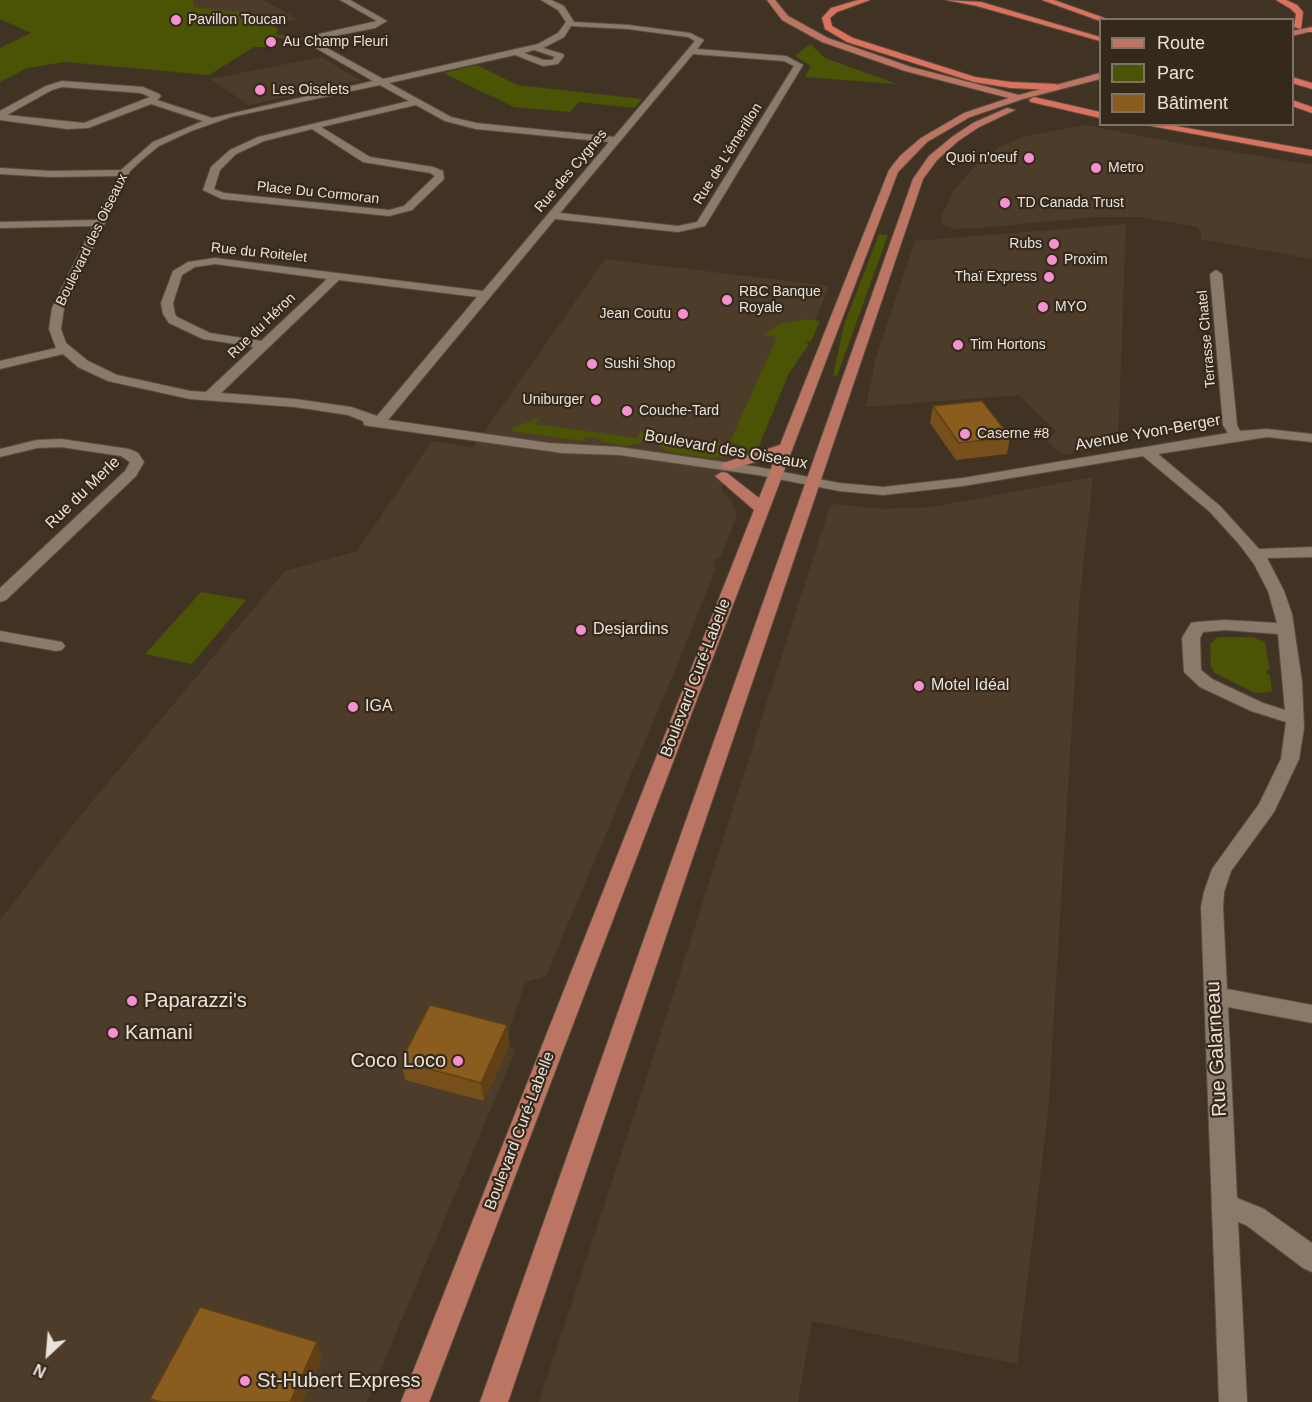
<!DOCTYPE html>
<html>
<head>
<meta charset="utf-8">
<style>
  body { margin:0 }
  #map { position:relative; width:1312px; height:1402px; overflow:hidden; background:#403324; font-family:Helvetica,sans-serif }
  canvas { display:block }
  .legend { position:absolute; left:1099px; top:18px; width:195px; height:108px; box-sizing:border-box; background:#35291b; border:2px solid #7d7367; margin:0; padding:8px 10px; list-style:none; font-size:18px; color:#eae2d9 }
  .legend li { display:flex; align-items:center; gap:12px; height:30px }
  .legend b { width:30px; border:2px solid #7d7367 }
  .north { position:absolute; left:18px; top:1324px; width:60px; height:60px; -webkit-text-stroke:4px #35291b; paint-order:stroke; rotate:206deg; font-size:16px; font-weight:700; line-height:24px; text-align:center; color:#eae2d9 }
  .north::after { content:''; display:block; margin:auto; width:21px; height:27px; background:#eae2d9; clip-path:polygon(50% 0,100% 100%,50% 72%,0 100%) }
</style>
</head>
<body>
<div id="map">
<canvas width="1312" height="1402"></canvas>
<ul class="legend">
<li><b style="height:8px;background:#bb7562"></b>Route</li>
<li><b style="height:16px;background:#4b5404"></b>Parc</li>
<li><b style="height:16px;background:#8a5c1e"></b>Bâtiment</li>
</ul>
<div class="north">N</div>
</div>
<script>
const ctx = document.querySelector('canvas').getContext('2d');
ctx.lineJoin = 'round';
function fillPath(path, color) { ctx.fillStyle = color; ctx.fill(path, 'evenodd'); }
const poly = rows => new Path2D(rows.map(r => 'M' + r).join(''));
function stroke(path, color, width, dash) { ctx.strokeStyle = color; ctx.lineWidth = width; ctx.lineCap = dash ? 'butt' : 'round'; ctx.setLineDash(dash || []); ctx.stroke(path); }
function label(font, color, halo, rows, align = 'center') {
  ctx.font = font + ' Helvetica,sans-serif'; ctx.lineWidth = 4.5; ctx.setLineDash([]); ctx.textBaseline = 'middle'; ctx.strokeStyle = halo; ctx.fillStyle = color; for (const [text, x, y, turn = 0] of rows) {
    ctx.save(); ctx.translate(x, y); ctx.rotate((+turn || 0) * Math.PI / 180); ctx.textAlign = isNaN(turn) ? turn : align; if (halo) ctx.strokeText(text, 0, 0); ctx.fillText(text, 0, 0); ctx.restore();
  }
}
const built = poly([
  [193,0,263,0,298,19,279,23,238,19,247,14,194,7],
  [321,57,360,80,249,105,210,79],
  [1085,125,1172,142,1312,165,1312,259,1201,239,1201,232,1197,227,1142,217,1095,217,979,228,955,229,943,225,941,218,953,191,982,158,985,159,999,147,1021,137],
  [1126,224,1118,442,1065,455,1047,442,1056,431,1019,395,866,407,875,361,915,241],
  [605,259,829,286,806,345,785,378,751,451,730,457,721,490,732,501,737,515,721,557,716,558,713,566,716,568,670,682,546,976,525,982,506,1039,515,1052,367,1402,0,1402,0,920,80,816,285,571,357,551,432,441,473,448],
  [1093,477,1080,593,1048,1113,1017,1364,812,1321,798,1402,539,1402,639,1101,829,509,832,505,839,504,881,509,932,507]
]);
const green = poly([
  [0,0,193,0,194,7,247,13,239,19,279,23,272,24,279,31,275,34,305,38,302,40,271,37,272,39,266,44,277,45,275,47,254,47,209,75,65,62,27,68,0,82,0,48,31,33,0,19],
  [810,44,825,58,897,84,805,77,811,66,795,56],
  [477,65,517,85,642,99,634,108,579,102,570,112,514,107,443,73],
  [879,234,888,235,837,376,833,375,844,325],
  [806,319,820,321,811,341,805,342,809,344,788,375,759,446,748,454,741,445,730,442,777,337,764,335,779,324],
  [539,418,535,424,637,438,641,431,645,435,640,443,627,446,601,442,602,439,586,437,583,441,511,431,515,427],
  [667,436,672,436,668,443,713,449,716,443,736,445,745,455,710,458,668,452,659,447,663,438],
  [201,592,246,600,192,664,145,654],
  [1218,637,1253,637,1265,642,1270,670,1266,670,1267,674,1270,675,1272,692,1255,693,1215,673,1211,667,1210,644]
]);
const minor = poly([
  [340,0,350,0,387,21,375,28,324,38,316,42,383,79,538,44,558,33,566,22,558,10,541,0,551,0,564,6,574,22,628,25,690,33,704,40,697,49,786,56,803,65,705,226,678,232,555,219,388,420,549,443,619,447,758,467,839,483,883,487,963,478,1228,433,1223,425,1210,274,1216,270,1222,274,1237,425,1240,431,1267,429,1312,434,1312,442,1267,437,1158,454,1220,506,1259,549,1312,547,1312,557,1267,558,1284,591,1292,614,1302,682,1304,728,1299,759,1274,812,1231,871,1224,892,1223,907,1227,989,1312,1005,1312,1023,1228,1007,1237,1198,1264,1209,1312,1243,1312,1272,1303,1268,1246,1225,1238,1222,1247,1402,1219,1402,1201,907,1204,892,1212,869,1259,804,1281,759,1286,722,1251,711,1200,687,1184,672,1182,638,1191,623,1197,622,1225,620,1277,623,1268,591,1254,564,1239,544,1210,512,1143,456,963,486,883,495,839,491,758,475,619,455,562,453,369,426,364,425,363,421,348,415,295,407,190,399,108,381,78,367,63,354,0,369,0,361,56,348,49,329,52,308,93,226,0,228,0,222,96,220,118,176,50,177,0,174,0,168,50,171,121,170,153,142,203,121,151,104,88,128,67,129,0,120,0,111,46,86,62,81,143,87,159,94,161,96,157,100,212,118,373,81,307,43,310,38,319,34,377,21,340,0],
  [571,26,628,29,688,37,695,41,614,137,476,123,451,117,389,83,515,55,543,66,558,64,564,56,563,54,543,48,564,37,571,26],
  [534,50,555,57,552,60,544,60,524,53,534,50],
  [693,54,784,61,794,66,697,222,678,226,560,213,693,54],
  [380,85,409,101,258,137,230,150,211,167,203,190,222,199,389,216,412,210,444,179,443,171,433,167,370,157,321,127,416,105,445,121,476,129,609,142,483,291,215,258,188,262,173,271,161,303,163,314,169,323,203,339,254,347,206,392,190,391,117,375,88,361,66,343,61,329,64,308,130,171,143,159,159,146,191,131,231,117,380,85],
  [62,87,141,93,150,97,84,123,7,115,52,90,62,87],
  [312,129,363,162,430,173,435,176,404,206,389,210,224,193,214,189,220,170,236,154,264,141,312,129],
  [215,264,327,279,261,341,210,333,177,317,175,314,173,303,182,275,195,267,215,264],
  [339,280,477,297,377,416,351,407,295,399,221,393,339,280],
  [1225,630,1278,634,1285,710,1263,703,1212,679,1201,670,1200,638,1203,632,1225,630],
  [61,439,129,449,138,453,144,462,136,476,6,600,0,602,0,588,125,471,130,462,121,456,61,447,37,448,0,457,0,449,37,440,61,439],
  [0,631,56,641,62,642,65,646,62,650,56,651,0,641,0,631]
]);
const major = poly([
  [767,0,775,0,788,16,828,38,911,67,1019,95,1100,73,1100,79,1023,99,970,117,927,142,898,172,429,1402,401,1402,754,510,715,476,722,472,727,473,759,498,776,456,728,470,721,466,723,463,780,445,889,170,900,156,921,138,964,113,1009,98,905,71,822,42,782,20,767,0],
  [1312,27,1312,31,1292,36,1292,31,1312,27],
  [1007,108,1015,110,979,127,958,141,937,160,923,179,508,1402,480,1402,913,179,929,156,952,137,973,123,1007,108]
]);
const highway = poly([
  [858,0,870,0,837,12,830,18,832,26,853,38,975,77,1011,82,1056,84,1060,87,1056,90,1011,88,974,82,847,42,825,29,822,18,831,8,858,0],
  [946,0,981,2,1100,37,1100,41,977,6,946,0],
  [1042,0,1054,0,1110,20,1100,21,1042,0],
  [1276,0,1286,0,1297,5,1303,12,1301,29,1294,27,1296,14,1291,9,1276,0],
  [1308,28,1312,28,1312,32,1308,32,1308,28],
  [1292,77,1312,83,1312,89,1292,83,1292,77],
  [1034,97,1100,112,1100,118,1031,102,1029,100,1034,97],
  [1292,100,1312,107,1312,113,1292,106,1292,100],
  [1141,124,1164,124,1312,150,1312,156,1141,124]
]);
const wall = poly([
  [933,406,1010,437,1007,454,956,460,930,423],
  [510,1043,484,1101,405,1080,401,1061]
]);
const shadedWall = poly([
  [507,1025,510,1043,484,1101,481,1083],
  [317,1342,322,1359,303,1402,290,1402]
]);
const building = poly([
  [982,401,1010,437,959,443,933,406,982,401],
  [430,1005,507,1025,481,1083,401,1061,430,1005],
  [200,1307,317,1342,290,1402,161,1402,150,1399,200,1307]
]);
const markers = [
  [176,20,6,"#f590d1"],
  [271,42,6,"#f590d1"],
  [260,90,6,"#f590d1"],
  [1029,158,6,"#f590d1"],
  [1096,168,6,"#f590d1"],
  [1005,203,6,"#f590d1"],
  [1054,244,6,"#f590d1"],
  [1052,260,6,"#f590d1"],
  [1049,277,6,"#f590d1"],
  [727,300,6,"#f590d1"],
  [1043,307,6,"#f590d1"],
  [683,314,6,"#f590d1"],
  [958,345,6,"#f590d1"],
  [592,364,6,"#f590d1"],
  [596,400,6,"#f590d1"],
  [627,411,6,"#f590d1"],
  [965,434,6,"#f590d1"],
  [581,630,6,"#f590d1"],
  [919,686,6,"#f590d1"],
  [353,707,6,"#f590d1"],
  [132,1001,6,"#f590d1"],
  [113,1033,6,"#f590d1"],
  [458,1061,6,"#f590d1"],
  [245,1381,6,"#f590d1"]
];
const farPoinames = [
  ["Pavillon Toucan",188,20],
  ["Au Champ Fleuri",283,42],
  ["Les Oiselets",272,90],
  ["Quoi n'oeuf",1017,158,"right"],
  ["Metro",1108,168],
  ["TD Canada Trust",1017,203],
  ["Rubs",1042,244,"right"],
  ["Proxim",1064,260],
  ["Thaï Express",1037,277,"right"],
  ["RBC Banque",739,292],
  ["Royale",739,308],
  ["MYO",1055,307],
  ["Jean Coutu",671,314,"right"],
  ["Tim Hortons",970,345],
  ["Sushi Shop",604,364],
  ["Uniburger",584,400,"right"],
  ["Couche-Tard",639,411],
  ["Caserne #8",977,434]
];
const farStreetnames = [
  ["Rue de L'émerillon",728,154,-58],
  ["Rue des Cygnes",571,171,-50],
  ["Place Du Cormoran",318,193,6],
  ["Boulevard des Oiseaux",92,240,-64],
  ["Rue du Roitelet",259,253,6],
  ["Rue du Héron",262,326,-44],
  ["Terrasse Chatel",1207,339,-95]
];
const streetNames = [
  ["Avenue Yvon-Berger",1148,433,-10],
  ["Boulevard des Oiseaux",726,450,10],
  ["Rue du Merle",83,493,-44],
  ["Boulevard Curé-Labelle",696,678,-69],
  ["Boulevard Curé-Labelle",520,1131,-69]
];
const poiNames = [
  ["Desjardins",593,630],
  ["Motel Idéal",931,686],
  ["IGA",365,707]
];
const nearPoinames = [
  ["Paparazzi's",144,1001],
  ["Kamani",125,1033],
  ["Coco Loco",446,1061,"right"],
  ["St-Hubert Express",257,1381]
];
const nearStreetnames = [
  ["Rue Galarneau",1217,1049,-93]
];
fillPath(built, '#4d3c29');
fillPath(green, '#4b5404');
stroke(minor, '#594e42', 2);
stroke(major, '#594e42', 2);
stroke(highway, '#594e42', 2);
fillPath(minor, '#897a6a');
fillPath(major, '#bb7562');
fillPath(highway, '#dc715d');
fillPath(wall, '#774f1a');
fillPath(shadedWall, '#614015');
fillPath(building, '#8a5c1e');
stroke(building, '#614015', 1.5);
for (const [x, y, r, color] of markers) { const dot = new Path2D(); dot.arc(x, y, r, 0, 2 * Math.PI); ctx.fillStyle = color; ctx.fill(dot); stroke(dot, '#35291b', 2); }
label('14px', '#eae2d9', '#35291b', farPoinames, 'left');
label('14px', '#eae2d9', '#35291b', farStreetnames);
label('16px', '#eae2d9', '#35291b', streetNames);
label('16px', '#eae2d9', '#35291b', poiNames, 'left');
label('20px', '#eae2d9', '#35291b', nearPoinames, 'left');
label('20px', '#eae2d9', '#35291b', nearStreetnames);
</script>
</body>
</html>
